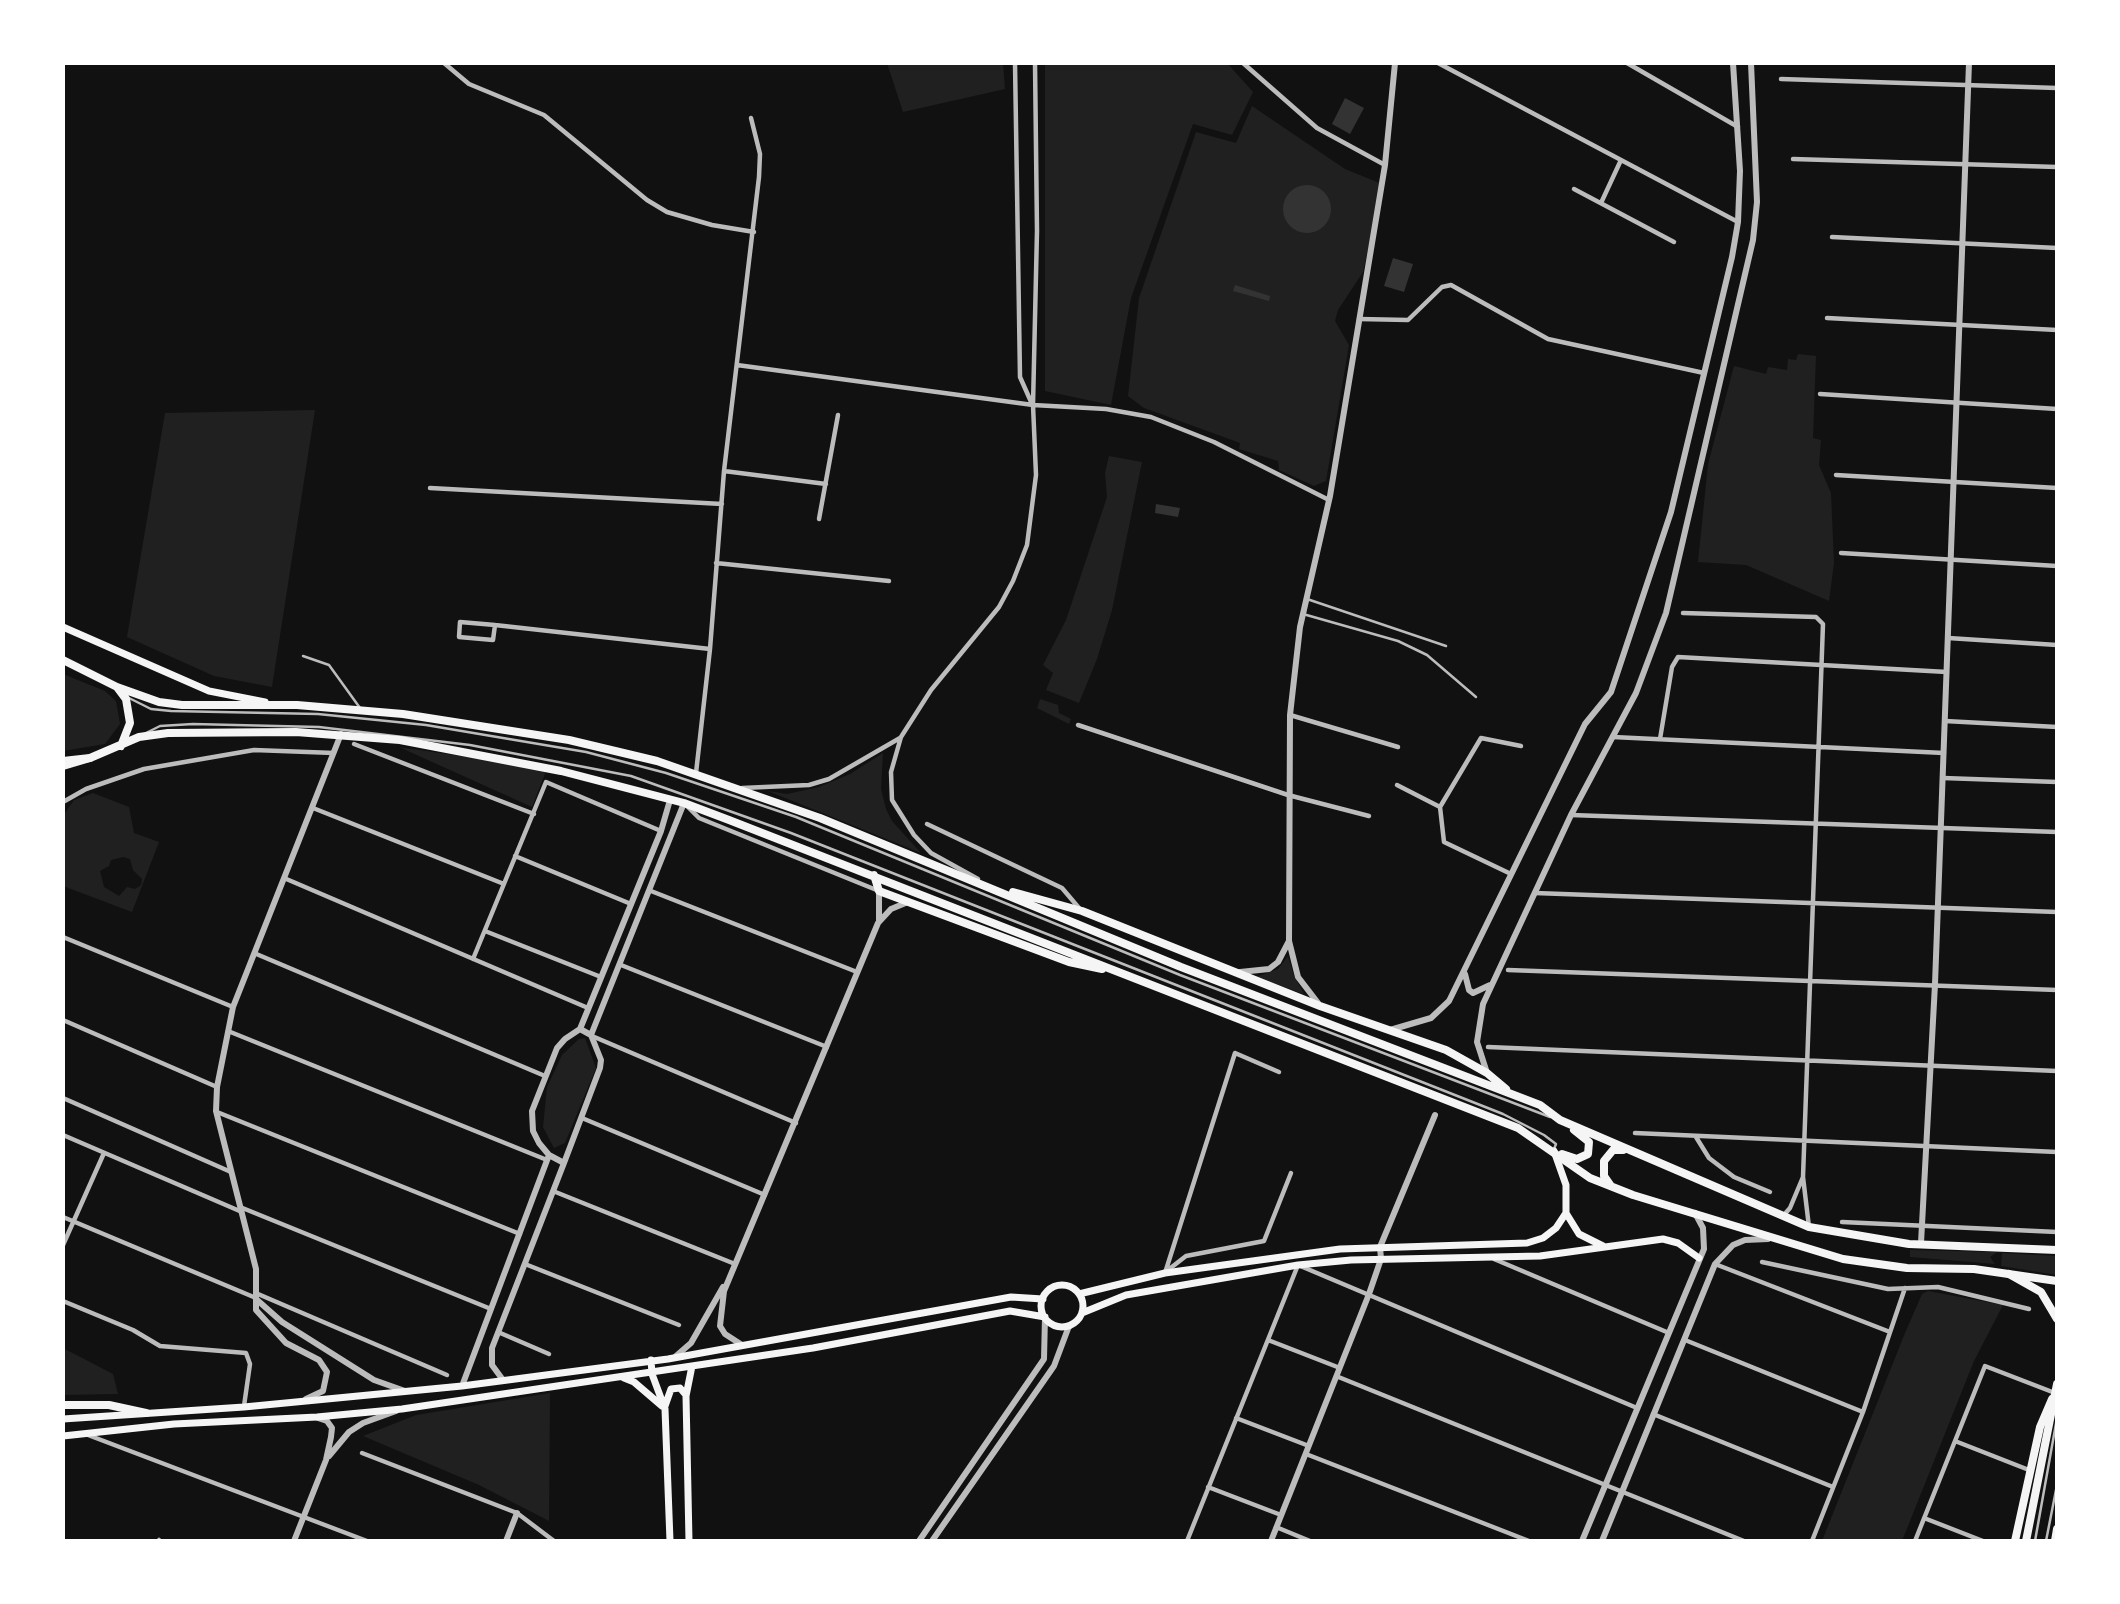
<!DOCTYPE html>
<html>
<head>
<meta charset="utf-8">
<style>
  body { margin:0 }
  #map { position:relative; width:2120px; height:1604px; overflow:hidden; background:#111; font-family:"Archivo Narrow",sans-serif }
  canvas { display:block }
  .frame { position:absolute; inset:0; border:65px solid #fff; pointer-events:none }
</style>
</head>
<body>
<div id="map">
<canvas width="2120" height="1604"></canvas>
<div class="frame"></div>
</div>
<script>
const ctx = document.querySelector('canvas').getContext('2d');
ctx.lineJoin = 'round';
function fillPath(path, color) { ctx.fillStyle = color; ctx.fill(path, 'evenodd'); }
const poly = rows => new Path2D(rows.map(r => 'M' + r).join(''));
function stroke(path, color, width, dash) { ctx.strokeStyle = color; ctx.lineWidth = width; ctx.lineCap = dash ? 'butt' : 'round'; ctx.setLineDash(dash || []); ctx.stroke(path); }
const green = poly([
  [887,63,1003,63,1005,89,903,112],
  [1045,63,1227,63,1253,92,1232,135,1193,124,1131,298,1111,405,1045,391],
  [1252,106,1345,169,1382,184,1363,272,1338,310,1335,321,1349,345,1326,481,1314,486,1279,470,1278,461,1239,449,1240,443,1144,408,1128,396,1139,298,1196,132,1236,143],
  [1798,354,1816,356,1813,438,1821,440,1819,465,1831,493,1834,563,1829,601,1746,565,1698,562,1708,464,1734,366,1766,374,1768,367,1787,370,1788,359,1796,360],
  [315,410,272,687,214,676,127,637,165,413],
  [1109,456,1142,462,1112,610,1097,659,1079,703,1046,690,1053,673,1043,665,1066,620,1107,497,1105,473],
  [63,674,105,691,116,701,120,724,105,744,63,751],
  [1040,699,1058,705,1059,713,1071,719,1069,724,1037,708],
  [399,747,509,763,546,771,532,807],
  [883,753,881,789,886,809,892,821,921,853,768,791,787,794,819,787,850,774],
  [93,793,129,807,134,833,159,842,132,912,63,886,63,816,74,800],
  [123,857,130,859,133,870,142,879,141,885,135,889,127,887,119,896,104,887,100,871,109,866,111,860],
  [1288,956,1294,976,1304,994,1256,977,1278,969],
  [585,1038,596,1068,565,1143,554,1148,543,1127,547,1087,562,1055,579,1039],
  [1910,1250,1997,1252,1990,1257,1995,1264,1910,1257],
  [2002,1253,2057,1256,2057,1275,2001,1266],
  [1928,1291,2003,1305,1974,1361,1902,1541,1822,1541,1905,1333,1922,1294],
  [63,1348,113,1374,118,1394,63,1395],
  [550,1393,549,1521,479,1485,363,1436,416,1415]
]);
const water = poly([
  [1345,98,1364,108,1350,134,1332,124],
  '1283 209a24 24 0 1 1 48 0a24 24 0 1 1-48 0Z',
  [1393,258,1413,264,1404,292,1384,286],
  [1235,285,1270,296,1269,301,1233,291],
  [1156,504,1180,508,1178,517,1155,513]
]);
const service = poly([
  [1307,599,1446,646],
  [1303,614,1398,641,1427,655,1476,697],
  [303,656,329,665,360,708],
  [129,698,151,709,171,711,318,714,426,725,586,752,666,773,796,817,1180,975,1550,1117],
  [144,734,160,726,193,724,319,727,470,745,631,776,791,833,1503,1114,1544,1135,1556,1144,1554,1149],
  [2035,1541,2057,1418],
  [2046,1541,2057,1485]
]);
const minor = poly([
  [444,63,469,84,544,115,647,200,667,212,712,225,754,232],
  [1015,63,1020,377,1032,404],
  [1243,63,1317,128,1385,165],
  [1438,63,1738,222],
  [1627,63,1738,127],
  [1781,79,2057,88],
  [1793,159,2057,167],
  [1574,189,1674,242],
  [1601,203,1621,160],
  [1832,237,2057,248],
  [1827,318,2057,330],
  [1359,319,1408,320,1442,287,1451,285,1548,339,1704,373],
  [737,365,1033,405,1106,409,1151,417,1214,442,1329,500],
  [1820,394,2057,409],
  [724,471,826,484],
  [1836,475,2057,488],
  [430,488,722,504],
  [819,519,838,415],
  [1841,553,2057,566],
  [716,563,889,581],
  [1683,613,1816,617,1823,624,1803,1177,1809,1227],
  [495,625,493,640,459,637,460,622,495,625,710,649],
  [1948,638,2057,645],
  [1290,715,1398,747],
  [1945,721,2057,727],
  [1078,725,1288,795,1369,816],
  [1613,737,1944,753],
  [1660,739,1672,667,1678,657,1947,672],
  [354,744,534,814],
  [696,773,710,649,724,471,759,177,760,154,751,118],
  [1943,778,2057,782],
  [1397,785,1440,807,1444,842,1511,874],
  [742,788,809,785,829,779,900,738],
  [63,802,86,789,144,769,254,750,334,753],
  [687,806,699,818,879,891],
  [1440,807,1481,738,1521,746],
  [313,808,504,884],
  [1571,815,2057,832],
  [927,824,1062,888,1079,908],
  [515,856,631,904],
  [284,878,588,1008],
  [978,879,931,853,914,835,892,800,891,772,901,737,931,690,999,607,1013,581,1027,545,1036,475,1033,405,1037,231,1035,63],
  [651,891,857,972],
  [1535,893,2057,912],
  [485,931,601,977],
  [63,937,233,1007],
  [254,953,545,1076],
  [473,959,546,782,661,831],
  [621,965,827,1047],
  [1508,970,2057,990],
  [63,1020,217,1087],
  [228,1031,547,1160],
  [592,1036,796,1123],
  [1488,1047,2057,1071],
  [63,1098,231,1172],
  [217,1112,520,1234],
  [582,1118,765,1195],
  [1635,1133,2057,1152],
  [63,1135,242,1212],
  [1696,1137,1709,1158,1734,1177,1770,1192],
  [553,1191,735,1264],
  [240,1207,491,1309],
  [1783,1216,1790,1208,1803,1177],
  [63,1217,256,1298],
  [1842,1222,2057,1232],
  [63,1245,104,1153],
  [1494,1259,1669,1333],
  [1762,1262,1888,1289,1938,1287,2029,1309],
  [525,1264,679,1325],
  [1715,1264,1890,1332],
  [1168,1270,1186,1256,1264,1241,1291,1173],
  [1165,1273,1235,1053,1279,1072],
  [258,1294,447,1375],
  [63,1301,133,1330,160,1346,246,1353,250,1364,244,1406],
  [498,1332,549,1354],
  [1268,1340,1340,1368],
  [1685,1340,1863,1412],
  [1336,1376,1744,1541],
  [1653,1414,1833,1487],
  [1236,1418,1309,1446],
  [88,1435,367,1541],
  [1955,1441,2029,1470],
  [362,1453,517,1513,554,1541],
  [1306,1454,1529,1541],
  [1208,1487,1281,1515],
  [1924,1518,1983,1541],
  [1276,1527,1310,1541],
  [159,1540,160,1541],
  [1187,1541,1298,1265,1637,1408],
  [1812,1541,1863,1412,1905,1288],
  [1915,1541,1985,1366,2055,1393]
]);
const tertiary = poly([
  [879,921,879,891],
  [1240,972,1269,969,1278,962,1289,941],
  [1465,974,1469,990,1473,993,1490,985],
  [1318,1003,1298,977,1289,941,1290,715,1300,627,1330,496,1385,165,1395,63],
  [580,1029,591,1035,601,1060,600,1068,564,1163,549,1155,539,1143,533,1131,532,1111,557,1048,565,1039,580,1029],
  [580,1029,661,831,670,800],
  [1390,1030,1431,1018,1449,1001,1585,724,1611,692,1671,512,1732,257,1738,222,1740,171,1733,63],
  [591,1035,684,803],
  [1487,1073,1477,1042,1483,1004,1571,815,1636,693,1666,613,1753,240,1757,202,1751,63],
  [1921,1243,1935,984,1969,63],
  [256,1299,282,1322,374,1380,405,1391],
  [742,1345,725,1334,720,1326,724,1291,878,923,891,909,908,902],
  [676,1356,691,1343,723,1287],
  [503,1380,492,1365,492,1348,564,1163],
  [462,1386,549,1155],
  [306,1399,323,1391,327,1372,319,1360,286,1343,256,1310,256,1269,216,1111,217,1087,233,1007,341,734],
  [329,1456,349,1432,363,1423,396,1411],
  [294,1541,326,1460,331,1437,332,1428,327,1421,318,1418],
  [506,1541,517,1513],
  [919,1541,1044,1359,1045,1317],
  [932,1541,1054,1366,1069,1326],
  [1271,1541,1369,1294,1381,1259,1380,1247,1435,1115],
  [1582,1541,1704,1249,1703,1228,1695,1213],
  [1602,1541,1715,1264,1733,1245,1745,1240,1768,1239]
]);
const secondary = poly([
  [63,627,209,691,265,702],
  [1566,1213,1579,1234,1603,1246],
  '1041 1306a21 21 0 1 1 42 0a21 21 0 1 1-42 0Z',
  [1079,1294,1165,1273,1340,1249,1527,1243,1543,1238,1556,1228,1566,1213,1566,1185,1554,1151],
  [1082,1313,1126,1295,1298,1265,1351,1260,1540,1256,1663,1239,1678,1243,1699,1258],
  [651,1360,652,1374,665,1409,670,1541],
  [624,1378,634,1382,662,1406],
  [665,1406,671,1389,680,1388,686,1395],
  [63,1419,244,1407,462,1386,668,1359,1011,1297,1043,1299],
  [63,1436,174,1424,317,1417,402,1409,813,1348,1010,1311,1045,1317],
  [689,1541,686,1396,692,1366]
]);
const primary = poly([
  [63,660,117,687,126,699,130,723,121,746],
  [117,687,159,702,182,705,297,705,403,714,569,740,657,761,820,818,1181,967,1540,1105,1560,1120,1809,1227,1909,1244,2057,1250],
  [63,761,90,758,139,737,168,733,296,732,400,740,561,771,684,803,729,820,1518,1128,1590,1178,1633,1195,1843,1259,1907,1268,1974,1269,2057,1281],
  [874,875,879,891,1069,962,1102,969],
  [1013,892,1082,911,1320,1006,1446,1050,1487,1073,1506,1089],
  [1562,1154,1577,1159,1588,1154,1589,1142,1574,1130],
  [1611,1186,1604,1176,1604,1161,1613,1150,1623,1150],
  [2015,1541,2040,1427,2052,1399]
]);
const trunk = poly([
  [63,766,90,758],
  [2009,1274,2041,1292,2057,1319],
  [63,1405,109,1405,146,1413],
  [2026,1541,2057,1384],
  [2055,1541,2057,1529]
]);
fillPath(green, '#202020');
fillPath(water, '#333');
stroke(service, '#bcbcbc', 2.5);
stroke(minor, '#bcbcbc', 4.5);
stroke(tertiary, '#bcbcbc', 6);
stroke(secondary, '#f5f5f5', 7);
stroke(primary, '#f5f5f5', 8);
stroke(trunk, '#f5f5f5', 8);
</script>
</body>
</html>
